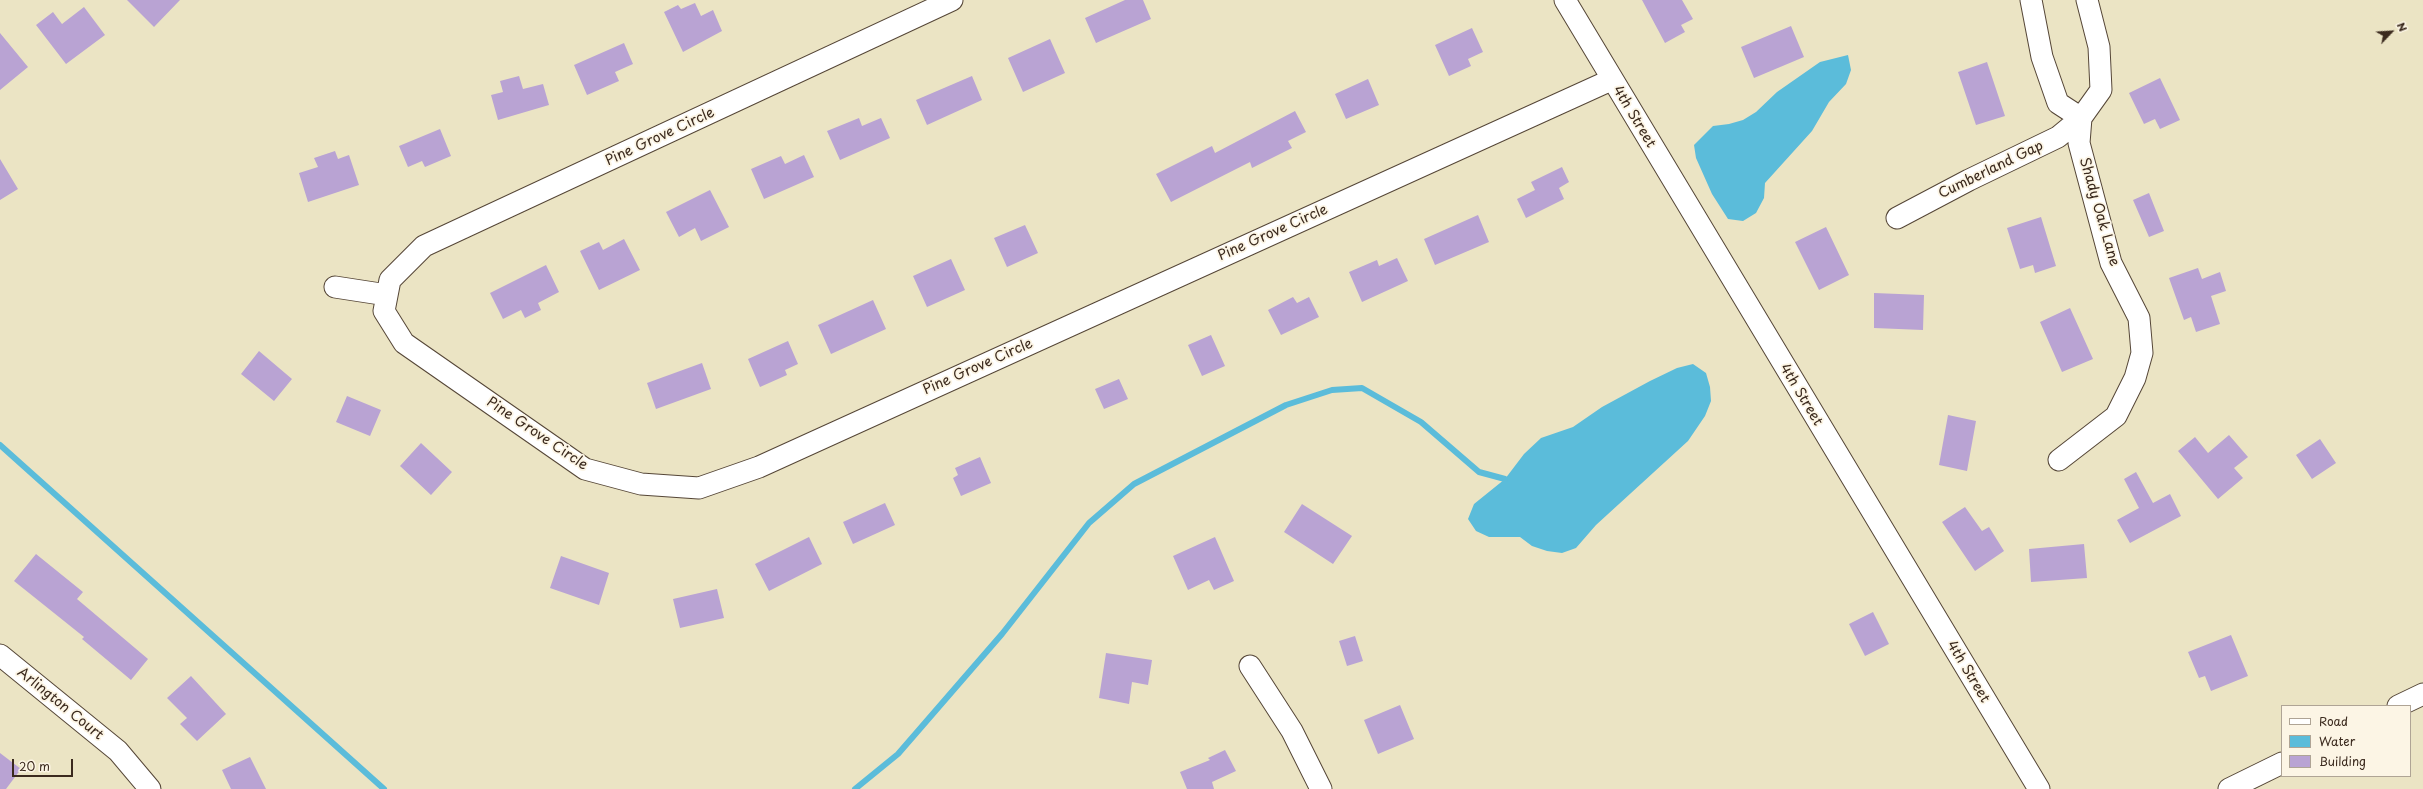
<!DOCTYPE html>
<html>
<head>
<meta charset="utf-8">
<style>
  body { margin:0 }
  #map { position:relative; width:2423px; height:789px; overflow:hidden; background:#ebe4c4; font-family:"Playpen Sans",sans-serif }
  canvas { display:block }
  .legend { position:absolute; left:2281px; top:705px; width:130px; height:72px; box-sizing:border-box; background:#fcf5e5; border:1px solid #afa495; margin:0; padding:5px 7px; list-style:none; font-size:12px; color:#3b2a1e }
  .legend li { display:flex; align-items:center; gap:8px; height:20px }
  .legend b { width:20px; border:1px solid #afa495 }
  .north { position:absolute; left:2371px; top:12px; width:40px; height:40px; -webkit-text-stroke:3px #fcf5e5; paint-order:stroke; rotate:65deg; font-size:11px; font-weight:700; line-height:16px; text-align:center; color:#3b2a1e }
  .north::after { content:''; display:block; margin:auto; width:14px; height:18px; background:#3b2a1e; clip-path:polygon(50% 0,100% 100%,50% 72%,0 100%) }
  .scale { position:absolute; left:12px; top:759px; width:61px; height:18px; box-sizing:border-box; border:2px solid #3b2a1e; border-top:0; padding-left:5px; font-size:12px; line-height:14px; white-space:nowrap; color:#3b2a1e; -webkit-text-stroke:3px #fcf5e5; paint-order:stroke }
</style>
</head>
<body>
<div id="map">
<canvas width="2423" height="789"></canvas>
<ul class="legend">
<li><b style="height:5px;background:#fff"></b>Road</li>
<li><b style="height:11px;background:#5bbcda"></b>Water</li>
<li><b style="height:11px;background:#b9a3d3"></b>Building</li>
</ul>
<div class="north">N</div>
<div class="scale">20 m</div>
</div>
<script>
const ctx = document.querySelector('canvas').getContext('2d');
ctx.lineJoin = 'round';
function fillPath(path, color) { ctx.fillStyle = color; ctx.fill(path, 'evenodd'); }
const poly = rows => new Path2D(rows.map(r => 'M' + r).join(''));
function stroke(path, color, width, dash) { ctx.strokeStyle = color; ctx.lineWidth = width; ctx.lineCap = dash ? 'butt' : 'round'; ctx.setLineDash(dash || []); ctx.stroke(path); }
function label(font, color, halo, rows, align = 'center') {
  ctx.font = font + ' "Playpen Sans",sans-serif'; ctx.lineWidth = 3.5; ctx.setLineDash([]); ctx.textBaseline = 'middle'; ctx.strokeStyle = halo; ctx.fillStyle = color; for (const [text, x, y, turn = 0] of rows) {
    ctx.save(); ctx.translate(x, y); ctx.rotate((+turn || 0) * Math.PI / 180); ctx.textAlign = isNaN(turn) ? turn : align; if (halo) ctx.strokeText(text, 0, 0); ctx.fillText(text, 0, 0); ctx.restore();
  }
}
const water = poly([
  [1848,55,1851,70,1846,84,1829,102,1812,131,1765,183,1764,198,1756,213,1743,221,1728,219,1712,194,1696,158,1694,145,1713,126,1729,124,1743,120,1756,112,1777,92,1820,62],
  [1693,364,1706,373,1710,387,1711,401,1705,416,1688,441,1596,525,1576,548,1562,553,1547,551,1532,546,1520,537,1489,537,1476,531,1468,519,1474,504,1505,479,1524,454,1541,438,1573,427,1602,407,1650,381,1677,368]
]);
const stream = poly([
  [0,445,384,789],
  [855,789,898,754,1002,634,1089,523,1134,484,1286,405,1332,390,1362,388,1421,422,1479,472,1505,479]
]);
const building = poly([
  [127,0,180,0,154,27],
  [1125,0,1143,0,1151,19,1096,43,1085,18],
  [1642,0,1682,0,1693,19,1681,25,1685,32,1665,43],
  [695,3,701,16,713,10,722,31,683,52,664,12,678,5,681,9],
  [84,7,105,35,66,64,36,25,53,12,62,24],
  [1791,26,1804,57,1754,78,1741,47],
  [1472,28,1483,52,1468,59,1471,66,1449,76,1435,45],
  [0,33,28,67,0,90],
  [1050,39,1065,73,1023,92,1008,58],
  [624,43,633,64,615,72,619,81,587,95,574,65],
  [1987,62,2005,116,1976,125,1958,72],
  [519,76,523,89,543,84,549,105,498,120,491,95,503,92,500,81],
  [972,76,982,100,927,125,916,100],
  [2160,78,2180,120,2160,129,2155,119,2144,124,2129,93],
  [1368,79,1379,105,1346,119,1335,94],
  [1295,111,1306,132,1288,141,1292,148,1252,168,1250,162,1171,202,1156,174,1212,146,1215,153],
  [859,118,862,126,881,118,890,138,840,160,827,131],
  [440,129,451,156,425,167,422,161,408,167,399,146],
  [335,151,338,159,349,155,359,185,308,202,299,173,318,167,314,158],
  [804,155,814,177,764,199,751,169,781,156,785,164],
  [0,159,18,189,0,200],
  [1562,167,1569,182,1559,188,1564,199,1526,218,1517,199,1535,190,1531,182],
  [710,190,729,227,701,241,695,228,679,237,666,212],
  [2149,193,2164,231,2149,237,2133,200],
  [1478,215,1489,242,1435,265,1424,239],
  [2041,217,2056,266,2035,273,2033,265,2020,269,2007,228],
  [1025,225,1038,253,1007,267,994,238],
  [1826,227,1849,275,1819,290,1795,242],
  [624,239,640,270,599,290,580,251,599,242,603,250],
  [1397,258,1408,281,1362,302,1349,272,1377,260,1379,266],
  [951,259,965,290,927,307,913,276],
  [546,265,559,292,538,303,541,310,525,318,521,310,503,319,490,293],
  [2198,268,2202,279,2220,272,2226,291,2211,296,2220,324,2196,332,2191,317,2184,320,2169,278],
  [1874,293,1924,295,1923,330,1874,328],
  [1293,297,1297,303,1309,297,1319,317,1281,335,1268,310],
  [873,300,886,329,831,354,818,325],
  [2070,308,2093,359,2062,372,2040,322],
  [1211,335,1225,366,1202,376,1188,345],
  [788,341,798,364,785,370,787,375,760,387,748,359],
  [259,351,292,379,274,401,241,374],
  [702,363,711,389,656,409,647,383],
  [1119,379,1128,399,1104,409,1095,389],
  [347,396,381,410,370,436,336,422],
  [1948,415,1976,421,1967,471,1939,465],
  [2229,435,2248,457,2234,468,2243,478,2218,499,2178,451,2195,437,2208,453],
  [2320,439,2336,463,2312,479,2296,455],
  [421,443,452,472,431,495,400,466],
  [980,457,991,483,961,496,953,478,958,475,955,468],
  [2136,472,2153,503,2170,494,2181,516,2130,543,2117,520,2139,508,2124,479],
  [885,503,895,525,853,544,843,522],
  [1302,504,1352,536,1333,564,1284,532],
  [1965,507,1982,531,1989,527,2004,551,1975,571,1942,522],
  [809,537,822,564,769,591,755,564],
  [1215,537,1234,581,1214,590,1209,580,1188,590,1173,556],
  [2084,544,2087,578,2031,582,2029,549],
  [36,554,83,592,77,599,148,659,131,680,82,639,84,637,14,581],
  [561,556,609,573,599,605,550,588],
  [717,589,724,618,680,628,673,599],
  [1873,612,1889,644,1865,656,1849,624],
  [2231,635,2248,676,2211,691,2205,676,2199,678,2188,652],
  [1355,636,1363,661,1347,666,1339,641],
  [1106,653,1152,660,1148,685,1132,682,1129,704,1099,698],
  [191,676,226,714,197,741,180,724,187,718,167,698],
  [1400,705,1414,739,1378,754,1364,720],
  [1225,750,1236,771,1212,782,1214,789,1187,789,1180,772,1210,760,1208,758],
  [0,753,21,769,6,789,0,789],
  [250,757,266,789,231,789,222,770]
]);
const minor = poly([
  [952,0,424,246,390,280,384,311,404,343,585,469,641,484,699,488,759,467,1611,80],
  [1565,0,2039,789],
  [2031,0,2042,57,2058,103,2081,118],
  [1897,218,1969,180,2058,137,2081,118],
  [335,287,387,295],
  [2059,460,2116,416,2135,378,2142,353,2139,318,2111,263,2079,143,2081,118,2101,90,2099,47,2087,0],
  [0,655,118,751,150,789],
  [1250,666,1292,731,1321,789],
  [2398,706,2423,694],
  [2229,789,2282,763]
]);
const streetNames = [
  ["4th Street",1634,117,59],
  ["Pine Grove Circle",660,137,-25],
  ["Cumberland Gap",1991,170,-26],
  ["Shady Oak Lane",2099,212,74],
  ["Pine Grove Circle",1273,233,-24],
  ["Pine Grove Circle",978,367,-24],
  ["4th Street",1801,395,59],
  ["Pine Grove Circle",537,434,34],
  ["4th Street",1968,672,59],
  ["Arlington Court",60,704,39]
];
fillPath(water, '#5bbcda');
stroke(stream, '#5bbcda', 6);
fillPath(building, '#b9a3d3');
stroke(minor, '#554637', 23);
stroke(minor, '#fff', 21);
label('14px', '#3b2a1e', '#fcf5e5', streetNames);
</script>
</body>
</html>
